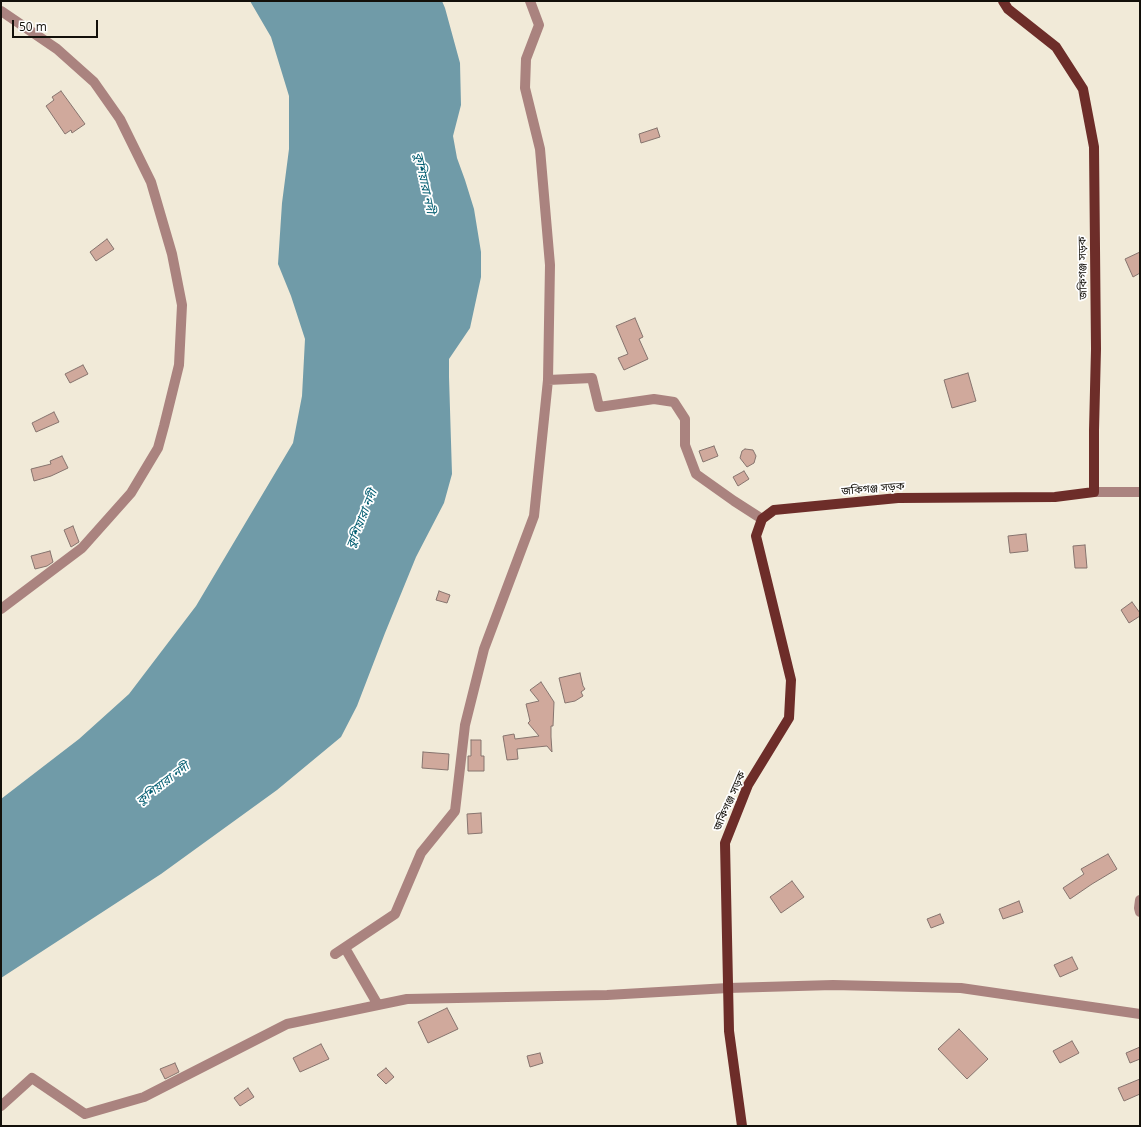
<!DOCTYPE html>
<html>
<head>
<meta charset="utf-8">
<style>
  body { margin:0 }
  #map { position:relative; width:1141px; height:1127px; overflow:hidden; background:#f1ead8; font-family:"Open Sans",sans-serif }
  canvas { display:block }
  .frame { position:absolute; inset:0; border:2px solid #13100a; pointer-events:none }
  .scale { position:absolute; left:12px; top:20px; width:86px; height:18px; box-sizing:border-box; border:2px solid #13100a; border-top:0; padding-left:5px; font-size:12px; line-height:14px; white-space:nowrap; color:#13100a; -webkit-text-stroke:3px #fff; paint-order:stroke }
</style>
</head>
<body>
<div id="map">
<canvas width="1141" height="1127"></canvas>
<div class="frame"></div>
<div class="scale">50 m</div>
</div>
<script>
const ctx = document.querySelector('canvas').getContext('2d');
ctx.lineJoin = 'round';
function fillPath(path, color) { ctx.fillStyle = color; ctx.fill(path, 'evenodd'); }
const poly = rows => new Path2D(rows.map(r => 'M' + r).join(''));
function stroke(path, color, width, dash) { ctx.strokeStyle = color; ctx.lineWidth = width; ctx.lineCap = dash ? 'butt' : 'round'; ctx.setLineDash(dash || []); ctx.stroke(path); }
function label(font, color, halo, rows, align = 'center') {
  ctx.font = font + ' "Open Sans","Noto Sans Bengali",sans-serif'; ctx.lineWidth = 3.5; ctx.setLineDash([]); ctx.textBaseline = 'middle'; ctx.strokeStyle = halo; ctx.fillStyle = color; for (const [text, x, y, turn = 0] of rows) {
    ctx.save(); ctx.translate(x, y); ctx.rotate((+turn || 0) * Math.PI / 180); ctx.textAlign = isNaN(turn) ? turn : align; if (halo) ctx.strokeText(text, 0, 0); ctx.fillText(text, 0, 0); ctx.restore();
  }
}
const water = poly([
  [250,1,442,1,445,8,460,63,461,105,453,136,457,158,465,180,474,209,481,252,481,277,470,328,449,359,449,377,452,474,444,503,416,557,385,633,357,706,341,737,277,790,161,874,1,978,1,799,79,739,129,694,196,606,293,443,302,396,305,339,291,296,278,264,282,203,289,149,289,96,271,37]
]);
const building = poly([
  [61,91,85,124,72,133,71,130,65,134,46,106,54,100,52,97,61,91],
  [657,128,660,137,641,143,639,134,657,128],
  [107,239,114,249,96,261,90,252,107,239],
  [1140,252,1140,273,1133,277,1125,259,1140,252],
  [635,318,643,337,639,339,648,359,624,370,618,358,628,354,616,326,635,318],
  [83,365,88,374,70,383,65,374,83,365],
  [968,373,976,401,952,408,944,380,968,373],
  [54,412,59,422,36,432,32,423,54,412],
  [714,446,718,456,703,462,699,451,714,446],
  [745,449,753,450,756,456,754,463,747,467,740,458,742,451,745,449],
  [62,456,68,468,51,476,34,481,31,469,51,464,50,461,62,456],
  [744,471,749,479,738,486,733,477,744,471],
  [73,526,79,542,71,547,64,530,73,526],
  [1026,534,1028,551,1010,553,1008,536,1026,534],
  [1085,545,1087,568,1075,568,1073,546,1085,545],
  [50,551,53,562,47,566,35,569,31,556,50,551],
  [439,591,450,595,447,603,436,600,439,591],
  [1132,602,1140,613,1140,616,1129,623,1121,610,1132,602],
  [580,673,583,686,585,689,581,692,583,696,575,701,565,703,559,678,580,673],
  [541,682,554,702,553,726,551,726,551,737,552,752,547,746,517,749,518,759,507,760,503,736,514,734,515,739,539,736,528,723,530,721,526,704,539,701,530,690,541,682],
  [471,740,481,740,481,756,484,756,484,771,468,771,468,756,471,756,471,740],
  [423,752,449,754,448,770,422,768,423,752],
  [481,813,482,833,468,834,467,814,481,813],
  [1108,854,1117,869,1092,884,1070,899,1063,888,1084,874,1081,869,1108,854],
  [792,881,804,897,781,913,770,897,792,881],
  [1019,901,1023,912,1003,919,999,909,1019,901],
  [940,914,944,923,931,928,927,919,940,914],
  [1072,957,1078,969,1060,977,1054,965,1072,957],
  [447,1008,458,1029,428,1043,418,1022,447,1008],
  [959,1029,988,1059,967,1079,938,1049,959,1029],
  [1072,1041,1079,1053,1060,1063,1053,1051,1072,1041],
  [321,1044,329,1059,300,1072,293,1058,321,1044],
  [1140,1047,1140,1059,1130,1063,1126,1053,1140,1047],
  [540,1053,543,1063,530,1067,527,1056,540,1053],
  [175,1063,179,1072,165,1079,160,1069,175,1063],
  [386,1068,394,1077,386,1084,377,1075,386,1068],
  [1140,1079,1140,1094,1124,1101,1118,1088,1140,1079],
  [248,1088,254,1097,240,1106,234,1098,248,1088]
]);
const minor = poly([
  [530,1,539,25,526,59,525,88,540,149,550,265,548,380,592,378,599,407,654,399,674,402,685,419,685,445,696,474,734,501,762,519],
  [1,11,57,49,94,82,120,119,151,182,172,254,182,305,179,365,164,426,158,448,131,493,82,548,1,609],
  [1094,492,1140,492],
  [1140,900,1139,908,1140,912],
  [345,948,378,1005,407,999,607,995,728,988,833,985,961,988,1140,1014],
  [335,954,395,914,421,853,455,811,465,725,484,649,534,516,548,380],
  [1,1106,32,1078,85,1114,144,1097,287,1024,378,1005]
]);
const major = poly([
  [742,1126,729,1031,725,843,748,785,789,718,791,680,756,536,762,519,774,510,898,498,1055,497,1094,492,1094,430,1096,349,1094,147,1083,89,1056,47,1008,9,1003,1]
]);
const streetNames = [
  ["জকিগঞ্জ সড়ক",1083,268,-91],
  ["জকিগঞ্জ সড়ক",873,489,-5],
  ["জকিগঞ্জ সড়ক",730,801,-66]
];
const waterNames = [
  ["কুশিয়ারা নদী",424,183,78],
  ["কুশিয়ারা নদী",362,519,-68],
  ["কুশিয়ারা নদী",163,784,-37]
];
fillPath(water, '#709ba8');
fillPath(building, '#d0a99c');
stroke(building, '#86746e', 1);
stroke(minor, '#aa837f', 10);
stroke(major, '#6d2d29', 10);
label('11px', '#13100a', '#fff', streetNames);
label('italic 12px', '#005c70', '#fff', waterNames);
</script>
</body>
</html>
